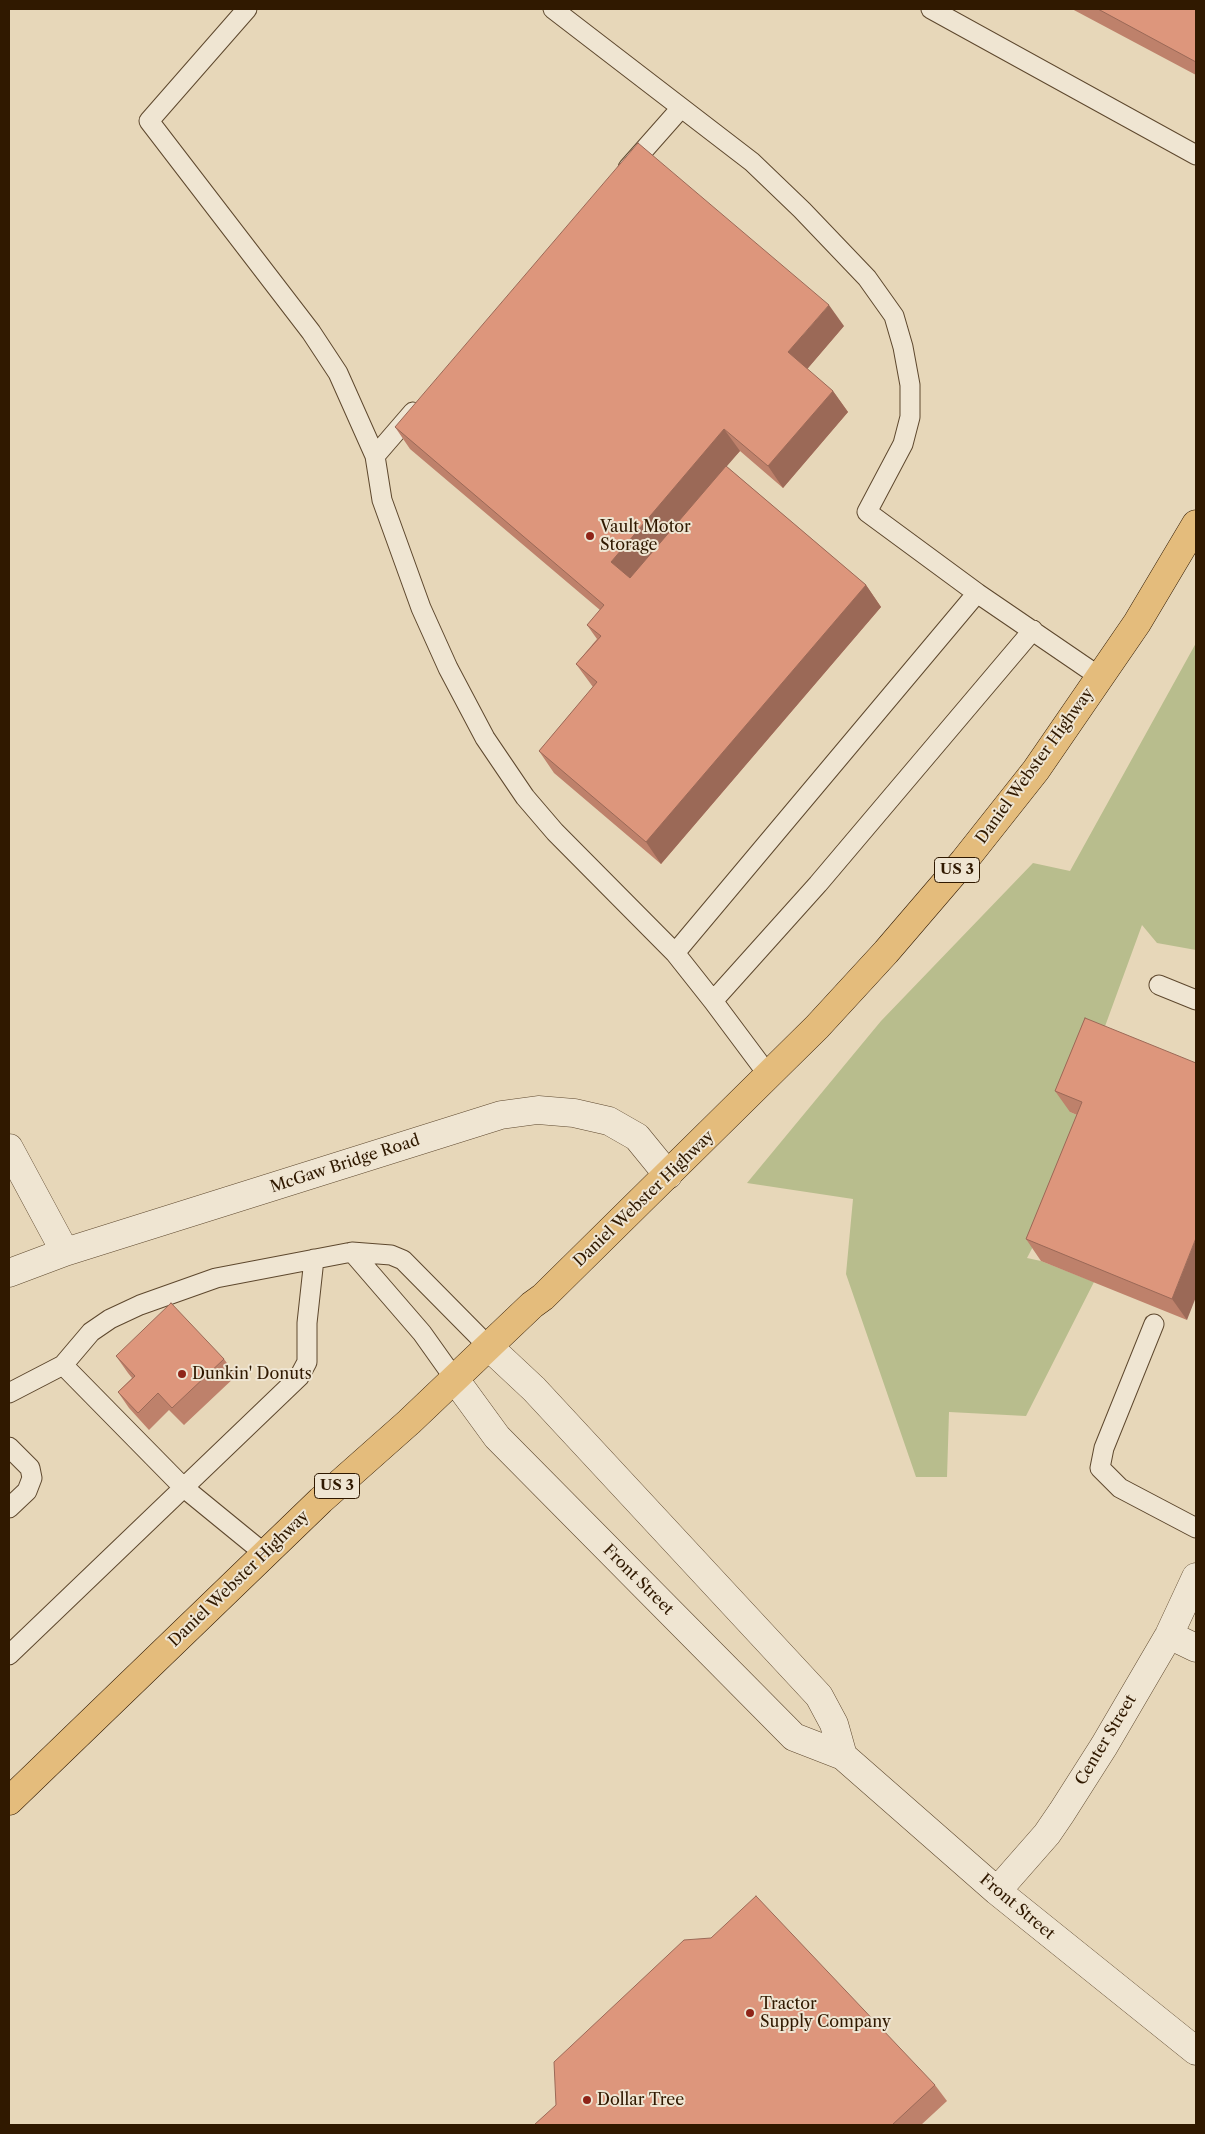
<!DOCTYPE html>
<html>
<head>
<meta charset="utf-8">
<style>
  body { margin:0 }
  #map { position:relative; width:1205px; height:2134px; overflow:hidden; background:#e7d7b9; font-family:"Libre Caslon Text",serif }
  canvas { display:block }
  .frame { position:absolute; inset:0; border:10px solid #301900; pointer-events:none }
</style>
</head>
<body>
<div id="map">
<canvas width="1205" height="2134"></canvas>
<div class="frame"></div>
</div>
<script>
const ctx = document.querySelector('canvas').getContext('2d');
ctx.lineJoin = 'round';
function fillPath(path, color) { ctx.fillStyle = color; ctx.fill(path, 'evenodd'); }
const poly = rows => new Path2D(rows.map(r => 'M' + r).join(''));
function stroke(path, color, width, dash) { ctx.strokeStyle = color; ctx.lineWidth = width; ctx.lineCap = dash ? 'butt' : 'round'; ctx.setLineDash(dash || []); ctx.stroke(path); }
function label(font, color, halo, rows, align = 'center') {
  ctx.font = font + ' "Libre Caslon Text",serif'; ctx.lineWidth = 4; ctx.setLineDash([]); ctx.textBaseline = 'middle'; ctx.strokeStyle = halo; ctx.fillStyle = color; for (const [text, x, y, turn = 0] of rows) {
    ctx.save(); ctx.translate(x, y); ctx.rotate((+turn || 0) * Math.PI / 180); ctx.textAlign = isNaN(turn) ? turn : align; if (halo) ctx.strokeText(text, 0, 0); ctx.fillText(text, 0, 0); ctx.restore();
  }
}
const green = poly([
  [1196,643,1196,950,1157,943,1142,925,1100,1040,1070,1112,1097,1124,1027,1258,1041,1261,1094,1282,1026,1416,949,1412,947,1477,916,1477,846,1274,853,1199,747,1183,881,1021,1033,863,1070,871]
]);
const lane = poly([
  [247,9,149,121,311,332,338,373,375,456,382,500,421,608,448,668,485,738,525,797,555,832,675,953],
  [553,9,752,162,802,210,867,278,894,316,903,347,910,385,910,417,903,444,867,512,977,593],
  [931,9,1196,155],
  [628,168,681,108],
  [375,456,413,412],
  [1159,985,1196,1000],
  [713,1001,818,884,1033,630],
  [769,1076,713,1001,675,953,977,593,1100,677],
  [352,1252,422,1333,454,1378],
  [1154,1324,1104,1448,1100,1468,1120,1488,1196,1528],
  [63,1365,91,1332,110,1319,140,1305,216,1278,352,1252,391,1255,403,1260,488,1346],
  [9,1393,63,1365,183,1487,265,1554],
  [9,1447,30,1468,32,1478,27,1491,9,1508],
  [9,1655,299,1377,307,1362,307,1323,314,1259]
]);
const street = poly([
  [9,1148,65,1252],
  [9,1273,65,1252,501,1115,538,1110,574,1113,609,1121,637,1137,668,1175],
  [488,1346,534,1389,819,1696,834,1724,843,1756],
  [454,1378,497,1437,794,1737,843,1756,997,1891,1196,2051],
  [1169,1635,1196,1648],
  [997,1891,1047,1834,1062,1812,1104,1746,1169,1635,1196,1577]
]);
const primary = poly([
  [9,1801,321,1500,409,1422,532,1305,543,1297,817,1027,886,952,964,861,1036,770,1137,623,1196,524]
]);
const wall = poly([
  [1072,9,1196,9,1196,75],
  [844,326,807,369,833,391,848,412,783,488,740,451,726,466,866,585,881,607,661,864,554,773,539,751,593,687,576,664,597,639,587,625,600,610,410,449,395,427],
  [1085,1018,1187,1320,1041,1261,1026,1239,1077,1115,1070,1112,1055,1091],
  [116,1356,224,1359,236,1376,184,1425,169,1410,149,1430,129,1408,118,1392,132,1378,128,1373],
  [935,2085,947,2101,921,2125,534,2125]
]);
const shadedWall = poly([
  [829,305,844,326,803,374,788,352],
  [833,391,848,412,783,488,768,466],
  [724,429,740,451,626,583,611,562],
  [866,585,881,607,661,864,646,842],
  [1196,1238,1196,1297,1187,1320,1172,1299]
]);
const building = poly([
  [1098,9,1196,9,1196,62,1098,9],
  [638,143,829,305,788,352,833,391,768,466,724,429,611,562,630,578,726,466,866,585,646,842,539,751,597,682,576,664,601,636,587,625,604,605,395,427,638,143],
  [1085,1018,1196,1063,1196,1238,1172,1299,1026,1239,1082,1102,1055,1091,1085,1018],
  [171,1303,224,1359,172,1408,158,1393,138,1413,118,1392,135,1376,116,1356,171,1303],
  [756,1896,935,2085,892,2125,534,2125,556,2105,554,2062,684,1940,711,1938,756,1896]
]);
const markers = [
  [590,536,5,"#8f2418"],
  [182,1374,5,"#8f2418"],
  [750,2013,5,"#8f2418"],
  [587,2100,5,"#8f2418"]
];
const shields = [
  [957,870,45],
  [337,1486,45]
];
const shieldNames = [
  ["US 3",957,870],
  ["US 3",337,1486]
];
const poiNames = [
  ["Vault Motor",600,527],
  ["Storage",600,545],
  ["Dunkin' Donuts",192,1374],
  ["Tractor",760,2004],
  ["Supply Company",760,2022],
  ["Dollar Tree",597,2100]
];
const streetNames = [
  ["Daniel Webster Highway",1035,766,-54],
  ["McGaw Bridge Road",345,1164,-18],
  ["Daniel Webster Highway",644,1199,-44],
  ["Daniel Webster Highway",239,1579,-44],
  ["Front Street",638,1580,45],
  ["Center Street",1106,1740,-59],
  ["Front Street",1017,1907,40]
];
fillPath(green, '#b8bd8d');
stroke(lane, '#5e482e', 21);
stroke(street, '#5e482e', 29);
stroke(primary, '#301900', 29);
stroke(lane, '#efe5d2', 19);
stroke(street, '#efe5d2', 28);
stroke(primary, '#e4bc7c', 28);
fillPath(wall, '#be816b');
fillPath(shadedWall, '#9b6957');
fillPath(building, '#dd967c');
stroke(building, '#9b6957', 1);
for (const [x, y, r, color] of markers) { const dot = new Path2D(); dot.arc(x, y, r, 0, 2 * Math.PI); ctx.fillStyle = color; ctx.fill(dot); stroke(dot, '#efe5d2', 2); }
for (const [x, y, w] of shields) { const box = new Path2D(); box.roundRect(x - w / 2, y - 12.5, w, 25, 4); ctx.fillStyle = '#efe5d2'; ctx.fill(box); stroke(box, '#301900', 1); }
label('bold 15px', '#301900', null, shieldNames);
label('16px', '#301900', '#efe5d2', poiNames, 'left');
label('16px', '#301900', '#efe5d2', streetNames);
</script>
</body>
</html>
